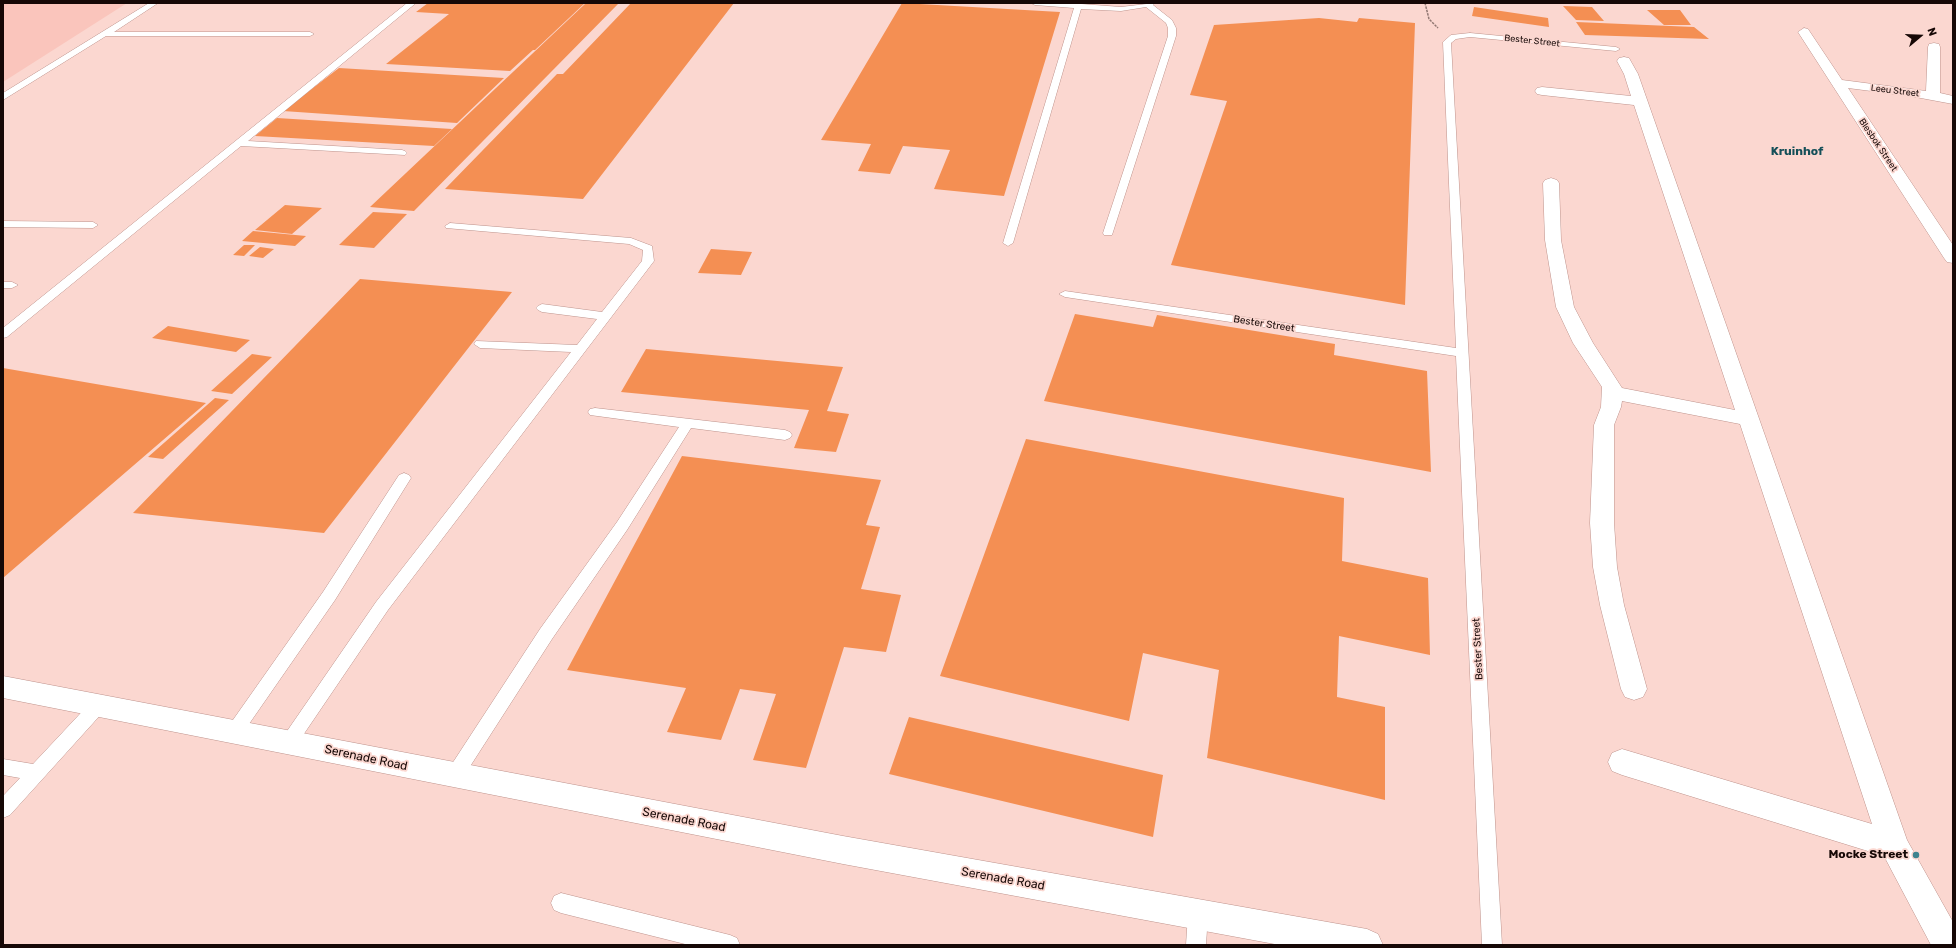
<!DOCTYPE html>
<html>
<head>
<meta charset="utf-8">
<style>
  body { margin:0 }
  #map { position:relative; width:1956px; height:948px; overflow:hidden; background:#fbd7d0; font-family:Rubik,sans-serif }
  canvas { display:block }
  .frame { position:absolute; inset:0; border:4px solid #160806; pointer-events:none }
  .north { position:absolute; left:1900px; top:16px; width:40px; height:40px; -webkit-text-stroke:3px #fbd7d0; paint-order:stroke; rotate:71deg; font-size:11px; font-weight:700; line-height:16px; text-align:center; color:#160806 }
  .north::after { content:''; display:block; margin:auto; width:14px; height:18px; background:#160806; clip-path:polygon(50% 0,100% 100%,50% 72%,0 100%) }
</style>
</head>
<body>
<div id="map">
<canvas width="1956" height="948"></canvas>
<div class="frame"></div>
<div class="north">N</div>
</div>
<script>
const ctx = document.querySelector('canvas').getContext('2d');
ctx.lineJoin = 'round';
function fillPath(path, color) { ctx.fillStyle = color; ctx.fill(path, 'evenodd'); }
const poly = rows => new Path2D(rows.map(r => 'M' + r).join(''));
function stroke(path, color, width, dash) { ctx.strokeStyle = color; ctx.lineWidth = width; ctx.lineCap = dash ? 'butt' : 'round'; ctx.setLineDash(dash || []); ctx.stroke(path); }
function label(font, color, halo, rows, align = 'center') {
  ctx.font = font + ' Rubik,sans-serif'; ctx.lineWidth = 3.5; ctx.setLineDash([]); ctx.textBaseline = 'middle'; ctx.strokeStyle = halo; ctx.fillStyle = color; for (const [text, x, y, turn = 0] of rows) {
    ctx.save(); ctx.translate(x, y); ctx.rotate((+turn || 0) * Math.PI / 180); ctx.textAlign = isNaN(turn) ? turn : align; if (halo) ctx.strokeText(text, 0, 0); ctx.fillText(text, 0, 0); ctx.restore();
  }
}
const built = poly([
  [3,3,127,3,3,82]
]);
const building = poly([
  [428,3,585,3,535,50,533,50,510,71,386,64,449,14,416,12],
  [586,3,619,3,414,211,370,207],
  [631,3,734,3,583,199,445,189,557,74,563,74],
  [902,3,1060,12,1004,196,934,189,950,150,903,146,890,174,858,171,871,144,821,140],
  [1563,6,1592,7,1604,21,1576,20],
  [1474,7,1548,18,1549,27,1472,16],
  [1647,10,1680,10,1691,25,1664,25],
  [1319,18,1357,22,1359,18,1415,23,1405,305,1171,265,1227,101,1190,95,1214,25],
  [1576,22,1694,27,1709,39,1585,35],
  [339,68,504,78,457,123,283,111],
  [277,118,452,129,434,146,255,136],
  [285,205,322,208,292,234,255,230],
  [373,212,407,214,374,248,339,245],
  [253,231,306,236,295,246,242,241],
  [244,245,255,245,244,256,233,255],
  [260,247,274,249,263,258,249,256],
  [711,249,752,252,741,275,698,273],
  [360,279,512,292,324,533,133,513],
  [1075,314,1153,327,1157,315,1335,344,1334,355,1427,371,1431,472,1044,401],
  [168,326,250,340,236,352,152,338],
  [646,349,843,367,827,411,849,414,836,452,794,448,809,410,621,392],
  [252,354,272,357,232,394,211,391],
  [3,368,206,403,3,578],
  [215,398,229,400,163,459,148,457],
  [1026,439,1344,498,1342,561,1428,578,1430,655,1339,636,1337,697,1385,707,1385,800,1207,758,1219,670,1143,653,1129,721,940,676],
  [682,456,881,480,866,525,880,527,861,589,901,595,886,652,844,647,806,768,753,760,776,694,740,689,721,740,667,732,686,688,567,670],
  [909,717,1163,775,1153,837,889,774]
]);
const path = poly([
  [1425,3,1429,19,1438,28]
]);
const lane = poly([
  [149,3,158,3,114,32,310,32,314,34,310,36,106,36,3,100,3,93,149,3],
  [407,3,416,3,248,141,402,150,405,151,407,153,405,155,241,146,7,337,3,338,3,328,407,3],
  [1031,3,1068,3,1121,7,1155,3,1153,5,1172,20,1176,28,1176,36,1112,235,1104,235,1103,233,1168,36,1168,28,1166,23,1146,7,1121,11,1081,9,1013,243,1008,246,1003,243,1074,8,1035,5,1031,3],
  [1470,33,1616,47,1620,49,1616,51,1470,37,1456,39,1451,43,1502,945,1482,945,1456,356,1065,297,1059,294,1065,291,1456,348,1443,42,1451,35,1470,33],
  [3,221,93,222,98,225,93,228,3,227,3,221],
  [450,223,631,238,652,246,654,261,388,610,295,747,289,750,283,747,280,742,283,737,376,602,571,352,480,348,474,344,476,341,577,345,597,319,542,312,538,310,536,308,538,306,542,304,602,312,642,261,643,250,629,244,446,228,445,226,450,223],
  [3,282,12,282,18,285,12,288,3,288,3,282],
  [595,408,785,430,790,432,792,435,790,438,785,440,691,428,627,530,552,639,460,782,454,784,448,782,445,776,448,770,540,629,617,522,679,427,590,415,588,412,590,409,595,408],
  [404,473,409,475,411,478,335,600,240,737,234,740,228,737,225,732,228,727,323,592,399,475,404,473],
  [98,699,104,701,107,706,104,711,10,815,3,818,3,796,20,778,3,775,3,759,33,764,92,701,98,699],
  [561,893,730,935,737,938,740,945,689,945,561,913,554,910,551,903,554,896,561,893],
  [1198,904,1205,907,1208,914,1206,945,1186,945,1188,914,1191,907,1198,904]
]);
const street = poly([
  [1804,28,1808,29,1842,80,1926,91,1928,47,1929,44,1934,43,1939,44,1940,47,1940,93,1953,96,1953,104,1910,96,1848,88,1953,245,1953,263,1947,262,1944,258,1798,32,1804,28],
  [1624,57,1629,58,1638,74,1907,840,1953,922,1953,945,1931,945,1884,856,1622,775,1612,771,1608,762,1612,753,1622,749,1872,824,1740,424,1622,401,1621,407,1614,425,1614,523,1617,567,1624,605,1647,689,1643,697,1634,700,1625,697,1621,689,1600,605,1593,567,1590,523,1594,425,1601,407,1602,387,1573,343,1556,307,1545,240,1543,183,1545,180,1551,178,1557,180,1559,183,1561,240,1574,307,1593,343,1622,388,1735,410,1634,105,1542,95,1537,94,1535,91,1537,88,1542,87,1631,96,1624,74,1617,61,1619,58,1624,57],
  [3,676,843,836,1367,929,1378,934,1383,945,1280,945,843,864,3,698,3,676]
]);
const markers = [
  [1916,855,4,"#3e848f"]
];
const farStreetnames = [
  ["Bester Street",1532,41,6],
  ["Leeu Street",1895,91,7],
  ["Blesbok Street",1878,145,56]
];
const streetNames = [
  ["Bester Street",1264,324,9],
  ["Bester Street",1478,649,-93]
];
const farDistrictnames = [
  ["Kruinhof",1797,152]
];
const nearStreetnames = [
  ["Serenade Road",366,758,12],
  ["Serenade Road",684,820,11],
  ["Serenade Road",1003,879,10]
];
const nearPoinames = [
  ["Mocke Street",1908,855]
];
fillPath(built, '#fac5bc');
fillPath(building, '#f48f53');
stroke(lane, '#be938c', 1);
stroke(street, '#be938c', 1);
stroke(path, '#927873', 1.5, [2.5, 1]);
fillPath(lane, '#fff');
fillPath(street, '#fff');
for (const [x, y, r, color] of markers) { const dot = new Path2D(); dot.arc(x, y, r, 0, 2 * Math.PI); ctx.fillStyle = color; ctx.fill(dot); stroke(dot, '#fbd7d0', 1.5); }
label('9px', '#160806', '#fbd7d0', farStreetnames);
label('10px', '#160806', '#fbd7d0', streetNames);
label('bold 12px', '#144f58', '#fbd7d0', farDistrictnames);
label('12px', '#160806', '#fbd7d0', nearStreetnames);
label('bold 12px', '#160806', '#fbd7d0', nearPoinames, 'right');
</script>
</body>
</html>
